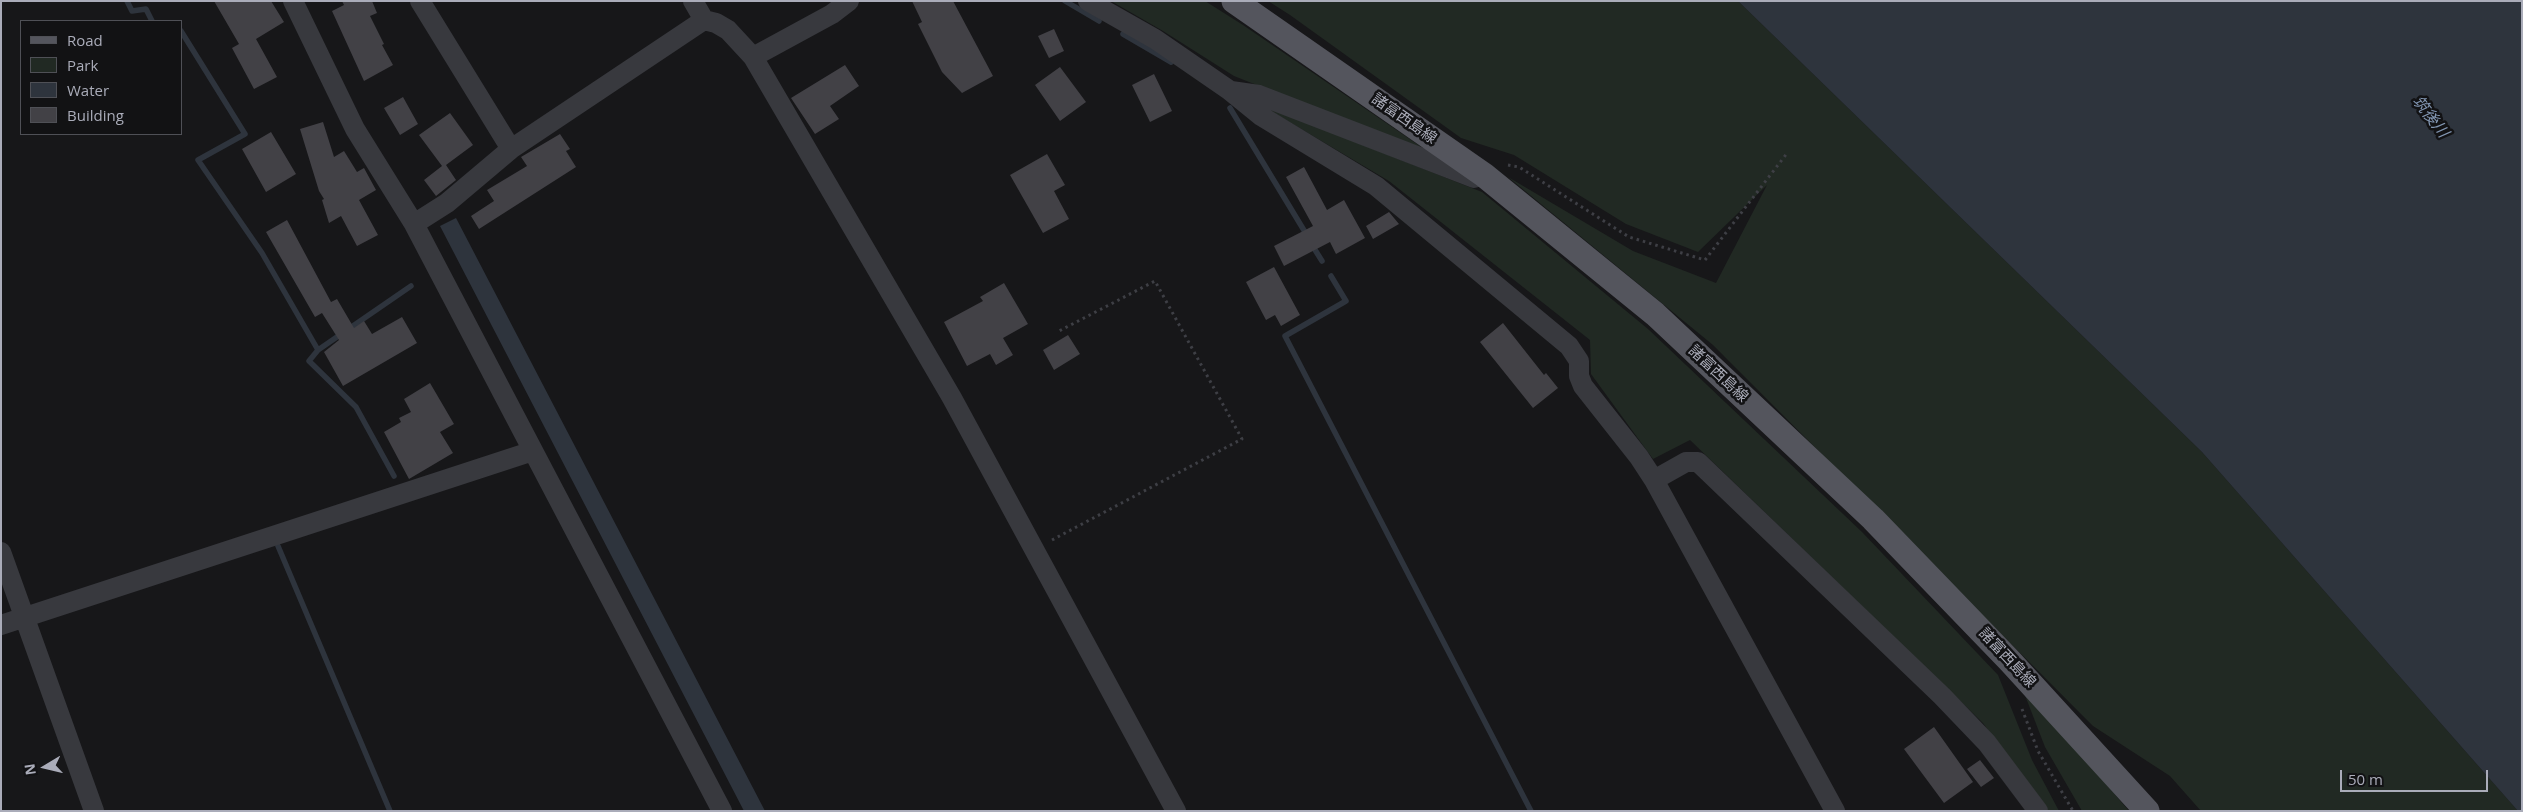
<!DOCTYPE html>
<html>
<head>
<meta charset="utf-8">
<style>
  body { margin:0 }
  #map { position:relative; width:2523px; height:812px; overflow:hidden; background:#171719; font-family:"Open Sans",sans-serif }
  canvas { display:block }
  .frame { position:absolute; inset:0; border:2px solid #aaacb9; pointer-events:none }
  .legend { position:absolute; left:20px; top:20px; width:162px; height:115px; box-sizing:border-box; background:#121214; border:1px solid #4f5056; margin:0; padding:6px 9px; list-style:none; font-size:15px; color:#aaacb9 }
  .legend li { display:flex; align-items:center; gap:10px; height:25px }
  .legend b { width:25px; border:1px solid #4f5056 }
  .north { position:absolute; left:20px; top:742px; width:50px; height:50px; -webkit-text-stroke:4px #121214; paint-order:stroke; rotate:261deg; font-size:14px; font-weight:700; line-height:20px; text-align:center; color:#aaacb9 }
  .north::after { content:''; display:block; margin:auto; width:18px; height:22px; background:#aaacb9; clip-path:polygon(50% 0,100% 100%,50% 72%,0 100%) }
  .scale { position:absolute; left:2340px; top:770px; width:148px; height:22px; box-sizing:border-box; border:2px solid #aaacb9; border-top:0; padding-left:6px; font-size:15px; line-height:18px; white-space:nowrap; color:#aaacb9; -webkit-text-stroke:4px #121214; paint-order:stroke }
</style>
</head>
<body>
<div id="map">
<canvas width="2523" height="812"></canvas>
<div class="frame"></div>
<ul class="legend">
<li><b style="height:6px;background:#54555d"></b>Road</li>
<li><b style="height:14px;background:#212923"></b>Park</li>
<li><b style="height:14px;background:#2e343d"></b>Water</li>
<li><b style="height:14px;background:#424146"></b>Building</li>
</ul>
<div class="north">N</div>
<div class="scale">50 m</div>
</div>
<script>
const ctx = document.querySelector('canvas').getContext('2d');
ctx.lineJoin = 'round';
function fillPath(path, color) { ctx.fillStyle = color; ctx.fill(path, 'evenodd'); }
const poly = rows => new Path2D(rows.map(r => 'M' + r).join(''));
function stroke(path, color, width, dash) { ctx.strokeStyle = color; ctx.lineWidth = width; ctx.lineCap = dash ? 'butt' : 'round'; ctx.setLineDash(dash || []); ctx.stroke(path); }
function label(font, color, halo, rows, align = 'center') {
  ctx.font = font + ' "Open Sans","Noto Sans JP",sans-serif'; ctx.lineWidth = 5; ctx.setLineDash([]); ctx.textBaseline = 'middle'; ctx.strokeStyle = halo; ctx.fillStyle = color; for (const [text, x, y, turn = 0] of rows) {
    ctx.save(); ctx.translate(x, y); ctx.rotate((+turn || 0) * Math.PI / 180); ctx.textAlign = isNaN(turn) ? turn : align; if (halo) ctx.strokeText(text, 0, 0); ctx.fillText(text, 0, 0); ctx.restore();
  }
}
const green = poly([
  [1111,1,1205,1,1243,25,1433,155,1234,76,1163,31],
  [1268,1,1738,1,2202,452,2518,811,2201,811,2170,776,2093,726,1713,345,1508,177,1633,251,1716,283,1767,185,1698,252,1626,224,1514,155,1461,138,1290,15],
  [1259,104,1482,192,1648,329,1862,532,1998,675,2032,760,2059,811,2047,811,1983,723,1690,440,1653,459,1591,374,1590,340,1389,181],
  [2021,685,2129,811,2082,811,2045,747]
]);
const water = poly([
  [1738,1,2522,1,2522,811,2518,811,2202,452],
  [456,218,765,811,744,811,440,226]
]);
const stream = poly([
  [127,1,132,11,146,9,152,21],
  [1065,1,1099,21],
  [181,31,245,134,198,160,262,253,318,350,411,286],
  [1123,34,1171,62],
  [1230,108,1308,237],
  [1312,245,1322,261],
  [1331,276,1346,301,1285,336,1531,811],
  [318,350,309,361,356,407,394,476],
  [278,546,390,811]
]);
const building = poly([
  [214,1,271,1,284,22,256,39,277,77,254,89,232,48,239,44],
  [342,1,372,1,377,13,370,16,384,44,382,45,393,65,364,81,332,11,344,5],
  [912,1,953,1,993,76,962,93,942,72,918,24,922,22],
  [1054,29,1064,51,1049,58,1038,36],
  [845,65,859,86,830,106,839,119,815,134,791,98],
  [1060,67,1086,102,1060,121,1035,85],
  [1154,74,1172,111,1150,122,1132,85],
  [403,97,418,124,400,135,384,108],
  [450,113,473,145,446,165,456,180,436,196,424,180,442,166,419,135],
  [323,122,334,157,344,151,357,172,364,168,376,190,359,200,378,235,357,246,341,216,329,223,322,200,324,199,319,191,300,129],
  [271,132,296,174,266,192,242,149],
  [560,134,570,149,566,151,576,167,479,229,471,216,494,201,487,190,527,166,521,157],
  [1047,154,1065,185,1054,191,1069,219,1043,233,1010,175],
  [1304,167,1327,210,1344,200,1365,238,1336,254,1330,242,1284,266,1274,246,1313,226,1286,177],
  [1389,212,1399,224,1373,239,1366,226],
  [287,220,331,302,337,299,354,328,364,321,372,334,402,317,417,343,343,386,324,352,339,340,322,313,315,317,266,232],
  [1274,267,1300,315,1281,326,1275,315,1266,320,1246,282],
  [1004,283,1028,324,1003,338,1013,355,996,365,990,354,967,366,944,322,983,301,980,297],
  [1503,323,1544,375,1546,373,1558,388,1533,408,1480,342],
  [1068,335,1080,354,1054,370,1043,350],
  [430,383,454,424,440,432,453,453,409,479,384,432,401,422,399,418,411,412,404,399],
  [1934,727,1973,782,1944,803,1904,749],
  [1980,760,1994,778,1981,787,1967,769]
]);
const path = poly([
  [1508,165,1519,167,1629,237,1705,260,1788,152],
  [1052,540,1242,439,1155,281,1059,331],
  [2022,709,2038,751,2073,811]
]);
const minor = poly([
  [293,1,355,129,414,224,722,811],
  [420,1,511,149],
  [693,1,704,20,716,23,728,30,753,57,952,398,1176,811],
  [1088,1,1155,39,1229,90,1261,116,1376,186,1569,346,1579,361,1579,376,1583,386,1639,457,1654,480,1835,811],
  [753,57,832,14,849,1],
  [1231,91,1259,95,1474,178,1481,176],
  [414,224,447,203,511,149,704,20],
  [1654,480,1686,462,1698,462,1942,696,1987,743,2038,811],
  [1,552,94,811],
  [1,625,533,451]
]);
const major = poly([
  [1234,1,1484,175,1655,314,1873,519,2010,661,2147,811]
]);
const streetNames = [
  ["諸富西島線",1404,119,35],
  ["諸富西島線",1718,374,43],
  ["諸富西島線",2007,658,47]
];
const waterNames = [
  ["筑後川",2430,117,52]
];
fillPath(green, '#212923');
fillPath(water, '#2e343d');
stroke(stream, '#2e343d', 5.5);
fillPath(building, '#424146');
stroke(path, '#3e3f45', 3, [2.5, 4]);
stroke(minor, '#38393e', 20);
stroke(major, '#54555d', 25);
label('15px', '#aaacb9', '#121214', streetNames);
label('italic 16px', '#8296b2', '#121214', waterNames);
</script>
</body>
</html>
